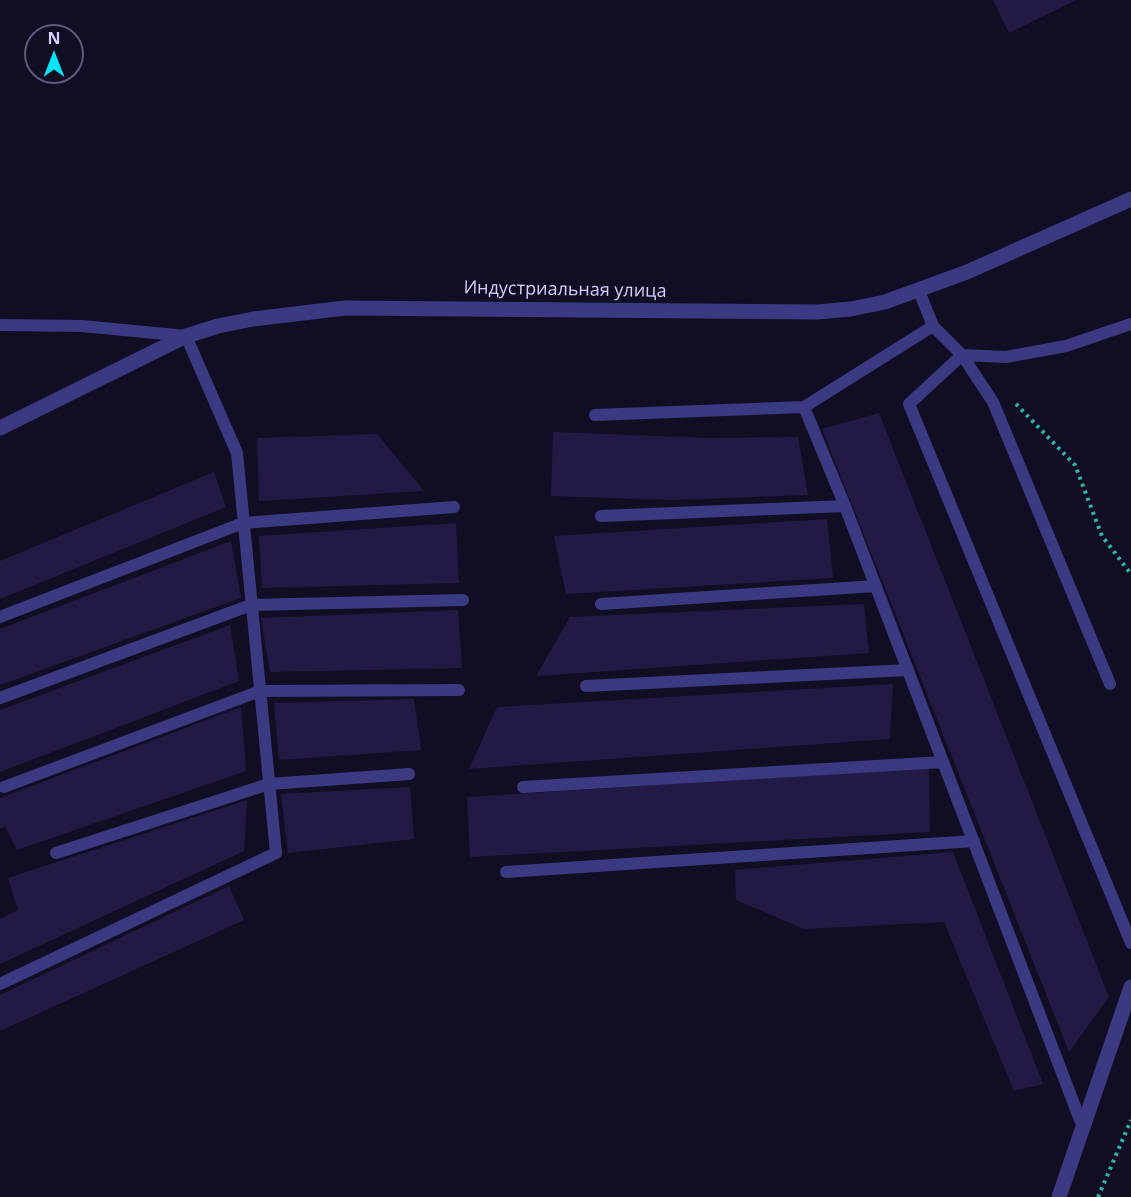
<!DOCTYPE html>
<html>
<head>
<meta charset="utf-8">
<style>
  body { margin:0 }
  #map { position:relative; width:1131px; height:1197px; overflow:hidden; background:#110e23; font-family:"Open Sans",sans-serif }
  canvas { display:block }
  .north { position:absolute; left:24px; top:24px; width:60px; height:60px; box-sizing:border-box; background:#110e23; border:2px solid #5f5b7b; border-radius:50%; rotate:0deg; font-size:16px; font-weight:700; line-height:24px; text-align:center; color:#d4cfff }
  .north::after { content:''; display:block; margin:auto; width:21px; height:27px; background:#00e4fa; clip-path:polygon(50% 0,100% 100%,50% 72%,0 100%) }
</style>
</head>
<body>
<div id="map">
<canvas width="1131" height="1197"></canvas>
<div class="north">N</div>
</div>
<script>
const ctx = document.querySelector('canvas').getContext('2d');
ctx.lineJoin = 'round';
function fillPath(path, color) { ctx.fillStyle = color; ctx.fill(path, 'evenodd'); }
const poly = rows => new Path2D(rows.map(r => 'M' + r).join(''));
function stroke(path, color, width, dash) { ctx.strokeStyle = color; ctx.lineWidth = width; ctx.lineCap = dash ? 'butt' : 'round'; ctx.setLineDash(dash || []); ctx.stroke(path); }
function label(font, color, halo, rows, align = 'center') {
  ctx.font = font + ' "Open Sans",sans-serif'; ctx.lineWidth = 5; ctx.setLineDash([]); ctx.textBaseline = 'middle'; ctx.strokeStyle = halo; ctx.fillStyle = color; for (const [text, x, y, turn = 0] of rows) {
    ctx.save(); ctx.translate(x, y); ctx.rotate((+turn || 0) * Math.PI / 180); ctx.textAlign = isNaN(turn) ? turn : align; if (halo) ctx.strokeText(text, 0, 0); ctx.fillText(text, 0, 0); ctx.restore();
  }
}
const building = poly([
  [993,0,1076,0,1009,33],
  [879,413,1109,997,1069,1052,822,429],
  [553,432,710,438,798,437,808,495,673,500,551,496],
  [377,434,424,491,259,501,257,438],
  [214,472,226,507,0,599,0,561],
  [827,519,833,578,566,594,554,536],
  [456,523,459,583,262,588,259,536],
  [231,541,241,598,0,685,0,629],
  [864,604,869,653,536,676,570,617],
  [458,610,462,668,270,672,261,618],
  [230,625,239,681,0,772,0,710],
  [893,684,890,739,469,769,497,707],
  [414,699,421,750,279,760,274,703],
  [241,707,246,771,17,850,5,826,0,829,0,798],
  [929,768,930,832,470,857,467,797],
  [410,787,414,839,288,853,281,794],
  [247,800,244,851,0,964,0,919,18,910,8,878],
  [953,852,1043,1084,1014,1091,944,922,804,929,736,900,735,870],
  [229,886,244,920,0,1031,0,995]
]);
const path = poly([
  [1016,404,1075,465,1102,536,1131,574],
  [1098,1197,1131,1120]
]);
const service = poly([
  [919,291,933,326,962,355,1006,357,1066,346,1131,324],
  [0,325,82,326,186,336,237,453,276,853,0,984],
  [933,326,804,407,845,506,1082,1125],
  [595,415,804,407],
  [601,516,845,506],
  [601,604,876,586],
  [0,617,243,523,454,507],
  [1110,684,993,402,962,355,909,404,1131,943],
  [586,686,908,670],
  [0,698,251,605,463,600],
  [4,787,260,691,459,690],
  [523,787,943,762],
  [56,853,269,784,409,774],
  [506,872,974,841]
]);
const minor = poly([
  [0,428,186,336,218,326,253,319,345,308,817,312,851,309,885,302,967,272,1131,199]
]);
const tertiary = poly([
  [1059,1197,1131,987]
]);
const streetNames = [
  ["Индустриальная улица",565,290,1]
];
fillPath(building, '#221a44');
stroke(path, '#2eb5ab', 4, [3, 4.5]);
stroke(service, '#3a3982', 12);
stroke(minor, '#3a3982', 15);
stroke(tertiary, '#3a3982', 15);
label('18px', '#d4cfff', '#110e23', streetNames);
</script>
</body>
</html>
